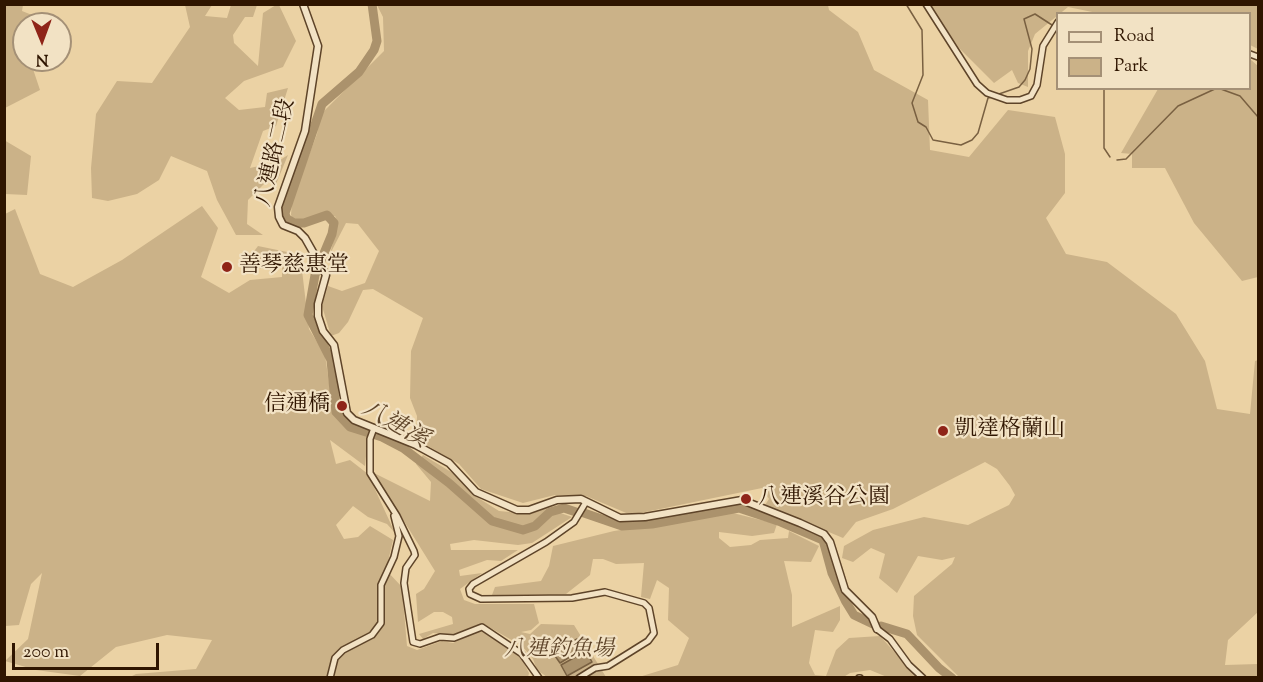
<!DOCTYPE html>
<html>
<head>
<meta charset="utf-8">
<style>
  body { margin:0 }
  #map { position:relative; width:1263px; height:682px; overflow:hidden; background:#ebd2a4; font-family:"Sorts Mill Goudy",serif }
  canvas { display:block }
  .frame { position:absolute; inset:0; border:6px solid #2f1500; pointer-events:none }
  .legend { position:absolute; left:1056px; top:12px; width:195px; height:78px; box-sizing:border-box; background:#f2e2c4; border:2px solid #a49076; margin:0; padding:8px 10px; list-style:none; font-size:18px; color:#2f1500 }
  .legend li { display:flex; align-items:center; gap:12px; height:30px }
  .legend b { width:30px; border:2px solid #a49076 }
  .north { position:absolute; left:12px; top:12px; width:60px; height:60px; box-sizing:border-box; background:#f2e2c4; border:2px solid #a49076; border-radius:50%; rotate:179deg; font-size:16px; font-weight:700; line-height:24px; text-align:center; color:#2f1500 }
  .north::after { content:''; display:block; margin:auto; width:21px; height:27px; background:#8f2418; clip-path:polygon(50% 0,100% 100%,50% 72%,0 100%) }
  .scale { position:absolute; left:12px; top:643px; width:147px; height:27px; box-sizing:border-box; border:3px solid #2f1500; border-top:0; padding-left:8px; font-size:18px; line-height:21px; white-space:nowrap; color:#2f1500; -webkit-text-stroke:4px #f2e2c4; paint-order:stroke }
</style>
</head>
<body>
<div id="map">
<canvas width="1263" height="682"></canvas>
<div class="frame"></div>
<ul class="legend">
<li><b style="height:8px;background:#f2e2c4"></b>Road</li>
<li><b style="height:16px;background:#cbb288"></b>Park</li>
</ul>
<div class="north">N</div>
<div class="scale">200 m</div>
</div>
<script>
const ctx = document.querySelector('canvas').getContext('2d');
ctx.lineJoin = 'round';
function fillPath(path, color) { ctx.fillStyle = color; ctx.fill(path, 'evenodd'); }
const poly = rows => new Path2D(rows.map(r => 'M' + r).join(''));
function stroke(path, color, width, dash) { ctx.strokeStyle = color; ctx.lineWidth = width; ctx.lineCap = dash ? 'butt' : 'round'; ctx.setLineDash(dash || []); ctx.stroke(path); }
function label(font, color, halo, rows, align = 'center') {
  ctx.font = font + ' "Sorts Mill Goudy","Noto Serif TC",serif'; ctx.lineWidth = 4.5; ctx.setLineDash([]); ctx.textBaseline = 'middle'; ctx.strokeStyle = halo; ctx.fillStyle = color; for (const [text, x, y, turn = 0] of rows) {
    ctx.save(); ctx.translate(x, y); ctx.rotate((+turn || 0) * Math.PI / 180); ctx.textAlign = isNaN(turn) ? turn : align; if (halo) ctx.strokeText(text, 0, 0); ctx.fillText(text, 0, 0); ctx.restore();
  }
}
const green = poly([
  [5,4,23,5,22,11,32,15,31,24,24,24,24,60,30,60,40,90,5,108],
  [185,5,212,5,205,16,227,18,231,5,257,5,253,17,245,17,233,35,234,43,258,66,263,13,276,5,279,5,296,41,283,67,244,81,225,98,239,110,265,107,267,93,288,88,276,126,263,131,250,168,277,162,288,155,276,184,266,182,248,200,247,224,263,235,236,235,217,200,207,171,171,156,159,180,137,194,108,201,92,198,91,168,96,114,117,81,152,83,190,27],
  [377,5,828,5,829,10,858,32,874,70,928,100,930,150,969,157,1008,110,1055,117,1065,154,1065,193,1046,218,1066,254,1107,262,1176,314,1205,361,1217,409,1250,414,1255,361,1258,360,1258,612,1228,640,1225,665,1258,664,1258,677,959,677,917,635,913,616,914,596,952,564,955,557,942,560,918,556,897,593,879,578,885,554,871,548,853,562,842,558,844,546,873,530,924,517,968,525,1009,505,1015,495,1010,486,997,469,985,462,893,509,856,522,843,538,765,505,769,499,762,488,631,515,586,496,555,495,523,503,481,489,459,464,416,439,417,416,410,398,411,351,423,318,373,289,363,290,348,322,339,333,331,336,322,306,328,286,342,291,365,283,379,251,358,224,346,223,330,254,338,223,335,216,325,216,303,224,295,222,291,215,292,200,317,134,321,114,384,51,383,17],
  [930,5,1258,5,1258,49,1250,45,1250,14,1102,14,1068,7,1035,34,1028,51,1028,87,1018,83,1012,70,994,83,959,48],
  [1250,59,1258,66,1258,277,1242,281,1194,223,1165,168,1132,168,1132,154,1121,153,1158,89,1250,88],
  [4,140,31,156,27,195,5,194],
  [202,206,218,228,201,277,229,293,250,280,282,277,282,266,275,264,261,269,246,262,258,246,287,252,301,262,309,329,325,355,332,404,347,429,368,437,365,466,330,440,336,464,350,460,368,474,395,533,387,524,368,517,353,506,336,525,344,539,358,537,370,526,393,540,386,570,402,587,407,646,417,650,442,641,453,643,481,630,520,656,529,673,528,678,130,677,136,674,196,669,212,640,167,635,116,647,80,676,36,670,5,661,28,639,42,573,31,584,19,625,5,626,5,214,15,209,40,274,73,287,122,260],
  [423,455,456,475,472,494,499,511,531,514,546,508,572,517,532,543,518,545,474,540,450,544,451,550,518,550,501,561,487,560,459,570,460,576,482,573,460,589,464,600,475,604,534,604,539,623,531,630,521,632,530,634,541,624,574,625,606,677,547,677,537,670,533,659,522,646,482,623,452,635,433,633,423,639,419,634,453,624,452,617,443,612,434,612,418,622,416,594,424,589,435,571,374,473,430,501,431,482,416,464],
  [733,513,777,524,774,533,752,536,719,532,719,538,730,547,751,545,760,540,788,538,789,531,819,546,811,562,784,561,792,595,792,627,840,606,840,620,833,632,815,630,809,663,815,675,826,676,836,650,849,638,880,636,917,677,887,677,870,670,850,673,842,678,639,677,678,665,689,638,668,620,669,588,657,580,650,599,641,597,644,563,616,564,603,559,593,559,590,575,566,594,492,595,495,587,541,581,549,566,553,546,614,531]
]);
const water = poly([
  [577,639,583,649,560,663,553,653,577,639],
  [586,651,592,662,567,676,561,665,586,651]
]);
const stream = poly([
  [906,4,922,30,923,75,912,103,918,122,926,127,933,140,961,145,972,140,978,133,988,98,992,97],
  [1104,88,1104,148,1110,157],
  [1218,88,1240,96,1258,117],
  [999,94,1019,87,1025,80,1030,69,1032,49,1024,19,1035,14,1052,25],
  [1117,160,1126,159,1178,106,1217,88]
]);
const river = poly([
  [372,4,377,41,374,50,359,72,322,104,285,213,286,218,294,223,304,223,327,215,334,223,332,234,315,275,308,315,331,360,336,412,350,427,382,437,403,448,449,483,492,521,523,530,535,526,550,512,564,508,576,512],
  [584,513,622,526,652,524,739,508,781,522,823,540,832,573,846,602,854,615,875,625],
  [881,626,907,634,939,668,952,678]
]);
const minor = poly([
  [926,4,977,84,987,93,1007,100,1020,100,1031,96,1037,85,1043,46,1058,22],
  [1250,54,1258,57],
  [374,428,370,439,370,473,397,516,414,551,415,555,406,568,404,583,413,642,420,644,440,637,454,638,482,627,522,654,539,678],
  [877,629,890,639,909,665,923,678],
  [330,678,335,658,343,650,372,635,381,623,381,585,394,557,399,536,394,516],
  [579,678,595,668,608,666,648,641,654,633,649,608,644,603,605,592,572,598,481,599,470,594,469,589,473,584,546,542,574,522,586,502],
  [859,678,860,678]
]);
const tertiary = poly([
  [303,4,318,46,305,131,278,207,279,217,283,225,298,231,305,238,326,275,318,304,318,316,323,331,334,345,347,413,354,420,416,445,449,463,476,492,517,510,529,510,557,500,581,499,620,518,645,517,742,500,800,523,824,534,830,542,845,590,872,617,877,629]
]);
const markers = [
  [227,267,6,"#8f2418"],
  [342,406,6,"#8f2418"],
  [943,431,6,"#8f2418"],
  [746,499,6,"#8f2418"]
];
const streetNames = [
  ["八連路二段",277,153,-77]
];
const poiNames = [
  ["善琴慈惠堂",239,267],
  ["信通橋",330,406,"right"],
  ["凱達格蘭山",955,431],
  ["八連溪谷公園",758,499]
];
const parkNames = [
  ["八連釣魚場",559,651]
];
const waterNames = [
  ["八連溪",394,426,30]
];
fillPath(green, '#cbb288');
fillPath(water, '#ab926c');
stroke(water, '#796041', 1.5);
stroke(stream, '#796041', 1.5);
stroke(river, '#ab926c', 9);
stroke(minor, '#5e4429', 8);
stroke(tertiary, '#5e4429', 9);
stroke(minor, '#f2e2c4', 5);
stroke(tertiary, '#f2e2c4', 6);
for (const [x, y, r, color] of markers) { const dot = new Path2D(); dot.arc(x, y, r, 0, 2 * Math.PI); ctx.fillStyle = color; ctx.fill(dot); stroke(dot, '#f2e2c4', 2); }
label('22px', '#2f1500', '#f2e2c4', streetNames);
label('22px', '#2f1500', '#f2e2c4', poiNames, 'left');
label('italic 22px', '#5e4429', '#f2e2c4', parkNames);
label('italic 24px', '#61472b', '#f2e2c4', waterNames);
</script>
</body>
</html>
